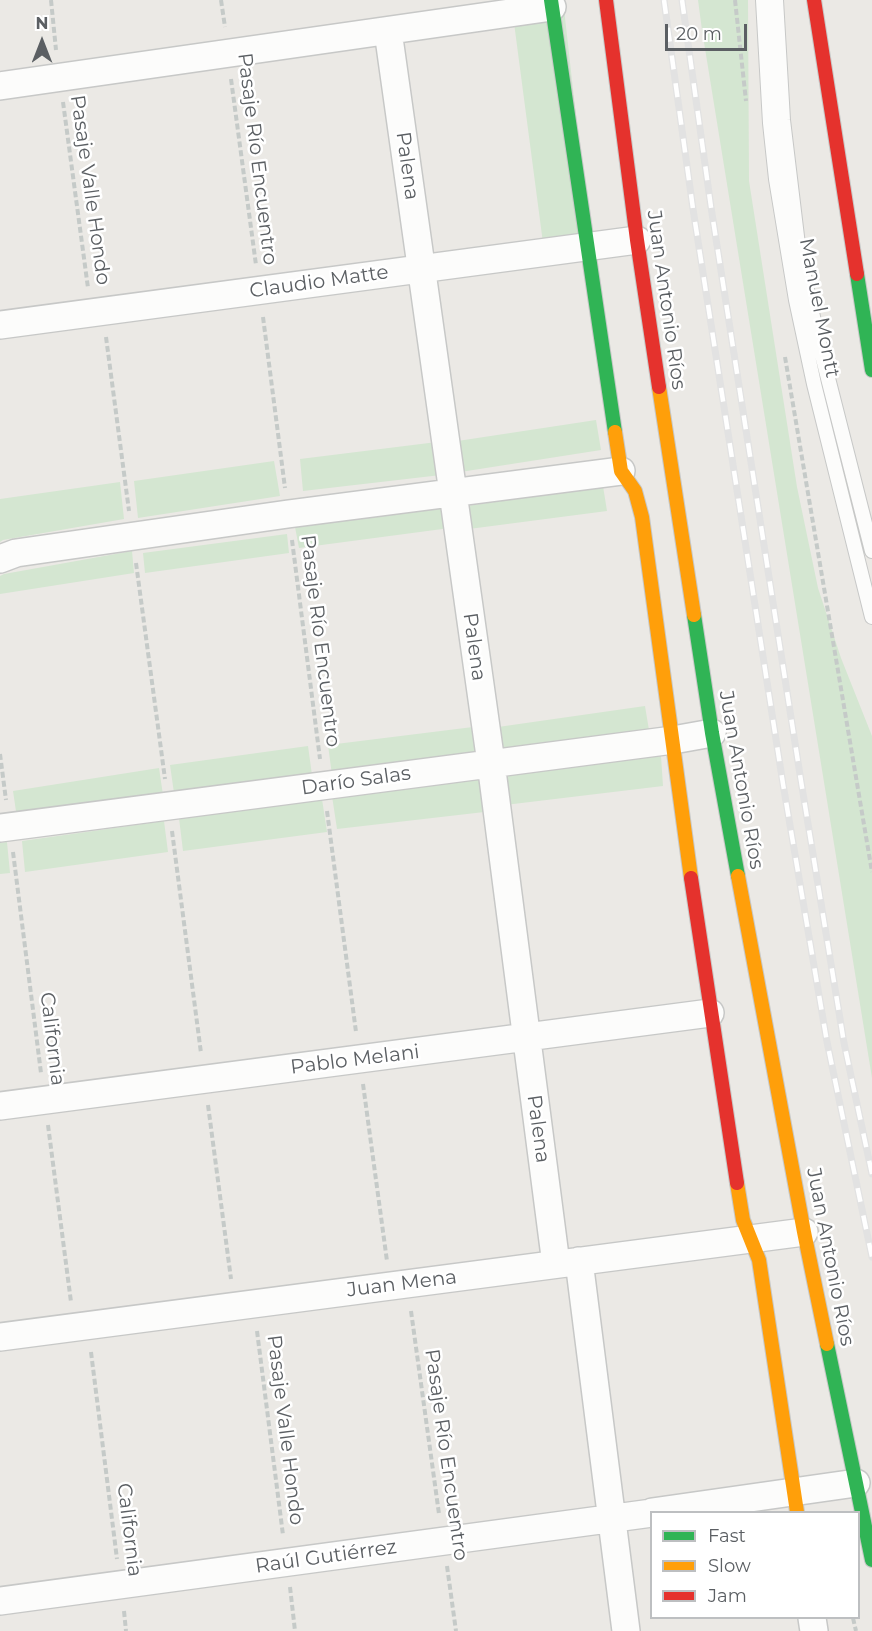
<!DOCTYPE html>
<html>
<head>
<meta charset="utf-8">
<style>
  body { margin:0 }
  #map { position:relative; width:872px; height:1631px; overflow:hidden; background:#ebe9e5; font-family:Montserrat,sans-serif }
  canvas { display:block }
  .legend { position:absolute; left:650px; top:1511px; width:210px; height:108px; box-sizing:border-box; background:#fff; border:2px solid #bdbfc1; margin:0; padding:8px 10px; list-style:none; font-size:18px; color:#5b5f63 }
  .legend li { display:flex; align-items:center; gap:12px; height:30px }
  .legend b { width:30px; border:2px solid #bdbfc1 }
  .north { position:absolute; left:12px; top:12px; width:60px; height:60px; -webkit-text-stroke:4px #fff; paint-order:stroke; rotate:0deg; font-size:16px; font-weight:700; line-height:24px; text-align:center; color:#5b5f63 }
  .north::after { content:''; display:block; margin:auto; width:21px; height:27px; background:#5b5f63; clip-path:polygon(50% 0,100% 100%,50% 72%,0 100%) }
  .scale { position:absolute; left:665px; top:24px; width:82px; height:27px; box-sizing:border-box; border:3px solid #5b5f63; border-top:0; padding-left:8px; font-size:18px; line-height:21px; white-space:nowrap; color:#5b5f63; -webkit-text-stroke:4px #fff; paint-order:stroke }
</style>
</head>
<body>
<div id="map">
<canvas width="872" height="1631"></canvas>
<ul class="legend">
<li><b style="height:8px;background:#30b455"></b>Fast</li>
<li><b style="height:8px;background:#ff9f0a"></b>Slow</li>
<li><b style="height:8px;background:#e5322d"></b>Jam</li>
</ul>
<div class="north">N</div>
<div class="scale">20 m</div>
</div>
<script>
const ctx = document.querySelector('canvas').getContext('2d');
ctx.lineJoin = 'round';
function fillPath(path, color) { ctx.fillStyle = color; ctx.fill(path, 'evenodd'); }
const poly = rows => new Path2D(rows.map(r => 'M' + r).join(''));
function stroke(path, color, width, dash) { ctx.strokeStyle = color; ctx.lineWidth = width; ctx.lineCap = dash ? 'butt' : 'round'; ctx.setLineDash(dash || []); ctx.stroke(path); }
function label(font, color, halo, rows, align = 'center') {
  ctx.font = font + ' Montserrat,sans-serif'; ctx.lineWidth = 5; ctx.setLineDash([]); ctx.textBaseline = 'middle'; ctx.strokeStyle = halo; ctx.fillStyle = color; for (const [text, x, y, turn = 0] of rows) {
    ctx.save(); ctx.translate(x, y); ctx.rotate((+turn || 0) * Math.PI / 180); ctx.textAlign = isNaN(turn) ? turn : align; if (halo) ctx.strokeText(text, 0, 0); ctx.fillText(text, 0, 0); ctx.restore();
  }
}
const green = poly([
  [511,0,563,0,590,240,543,243],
  [698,0,748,0,749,181,797,487,818,588,841,658,872,736,872,1078,702,30],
  [596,420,601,450,454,473,451,442],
  [437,442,441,475,303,491,300,459],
  [274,461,280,496,138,518,134,481],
  [120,482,124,519,3,540,0,542,0,499],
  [603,486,607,511,469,529,467,506],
  [447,505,450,528,299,548,295,527],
  [287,534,289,553,145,573,143,553],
  [132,551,134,573,0,594,0,576,4,574],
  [645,706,649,730,494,752,491,728],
  [481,726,485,757,332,775,328,745],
  [308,746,312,775,174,793,170,765],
  [661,756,663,786,505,805,501,776],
  [159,768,163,795,17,818,13,791],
  [489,777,493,811,337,829,332,796],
  [322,799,327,832,183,851,179,818],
  [164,821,168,852,25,872,22,841],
  [7,842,10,873,0,874,0,843]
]);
const path = poly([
  [51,0,56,50],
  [221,0,225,27],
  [735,0,746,101],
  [231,79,256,265],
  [63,102,88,288],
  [263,317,285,488],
  [106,337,129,511],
  [785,357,872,872],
  [292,540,320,759],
  [136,563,165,779],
  [0,754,6,800],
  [327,811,356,1032],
  [172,831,201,1053],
  [13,852,41,1073],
  [363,1084,387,1261],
  [208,1105,231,1279],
  [48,1125,71,1302],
  [411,1311,439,1514],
  [257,1331,283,1535],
  [91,1352,117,1559],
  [447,1566,456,1631],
  [290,1587,295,1631],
  [124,1611,126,1631],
  [853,1618,856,1631]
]);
const lane = poly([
  [763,0,770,123,776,179,796,300,814,384,872,617],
  [776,0,783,120,799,253,817,335,872,551]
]);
const street = poly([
  [388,31,491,763,556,1264],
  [0,86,552,7],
  [0,325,637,240],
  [0,559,16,553,288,514,621,471],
  [0,828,673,740,712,733],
  [0,1106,710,1013],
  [579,1261,626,1631],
  [0,1337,804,1232],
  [652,1512,856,1483],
  [0,1601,652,1513],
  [812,1618,814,1631]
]);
const fast = poly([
  [551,0,615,432],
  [857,274,872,370],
  [694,615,712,733,738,876],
  [827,1344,872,1560]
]);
const slow = poly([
  [659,387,694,615],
  [615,432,621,471,635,491,642,517,691,878],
  [738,876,804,1232,827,1344],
  [737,1183,743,1220,759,1260,797,1512]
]);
const jam = poly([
  [606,0,637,240,659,387],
  [814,0,857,274],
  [691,878,737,1183]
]);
const rail = poly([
  [664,0,693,209,783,784,827,1042,872,1257],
  [682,0,711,207,801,781,844,1043,872,1174]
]);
const streetNames = [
  ["Pasaje Río Encuentro",257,159,83],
  ["Palena",407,166,82],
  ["Pasaje Valle Hondo",90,190,82],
  ["Claudio Matte",319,282,-8],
  ["Juan Antonio Ríos",666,300,82],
  ["Manuel Montt",819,308,79],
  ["Pasaje Río Encuentro",320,641,83],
  ["Palena",474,647,82],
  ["Juan Antonio Ríos",741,780,80],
  ["Darío Salas",356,781,-8],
  ["California",52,1039,83],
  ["Pablo Melani",355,1060,-7],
  ["Palena",538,1129,82],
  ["Juan Antonio Ríos",830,1257,79],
  ["Juan Mena",402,1284,-7],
  ["Pasaje Valle Hondo",285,1430,83],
  ["Pasaje Río Encuentro",446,1455,82],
  ["California",129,1530,83],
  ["Raúl Gutiérrez",326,1557,-8]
];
fillPath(green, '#d4e6d1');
stroke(lane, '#c7c8c7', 16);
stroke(street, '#c7c8c7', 30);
stroke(fast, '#c7c8c7', 16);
stroke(slow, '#c7c8c7', 16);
stroke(jam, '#c7c8c7', 16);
stroke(path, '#c5cac8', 4, [6, 3]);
stroke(lane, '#fcfcfb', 14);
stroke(street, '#fcfcfb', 27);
stroke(fast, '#30b455', 14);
stroke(slow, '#ff9f0a', 14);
stroke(jam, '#e5322d', 14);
stroke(rail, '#e2e2e2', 7);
stroke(rail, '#fff', 4.5, [14]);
label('20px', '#5b5f63', '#fff', streetNames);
</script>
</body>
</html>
